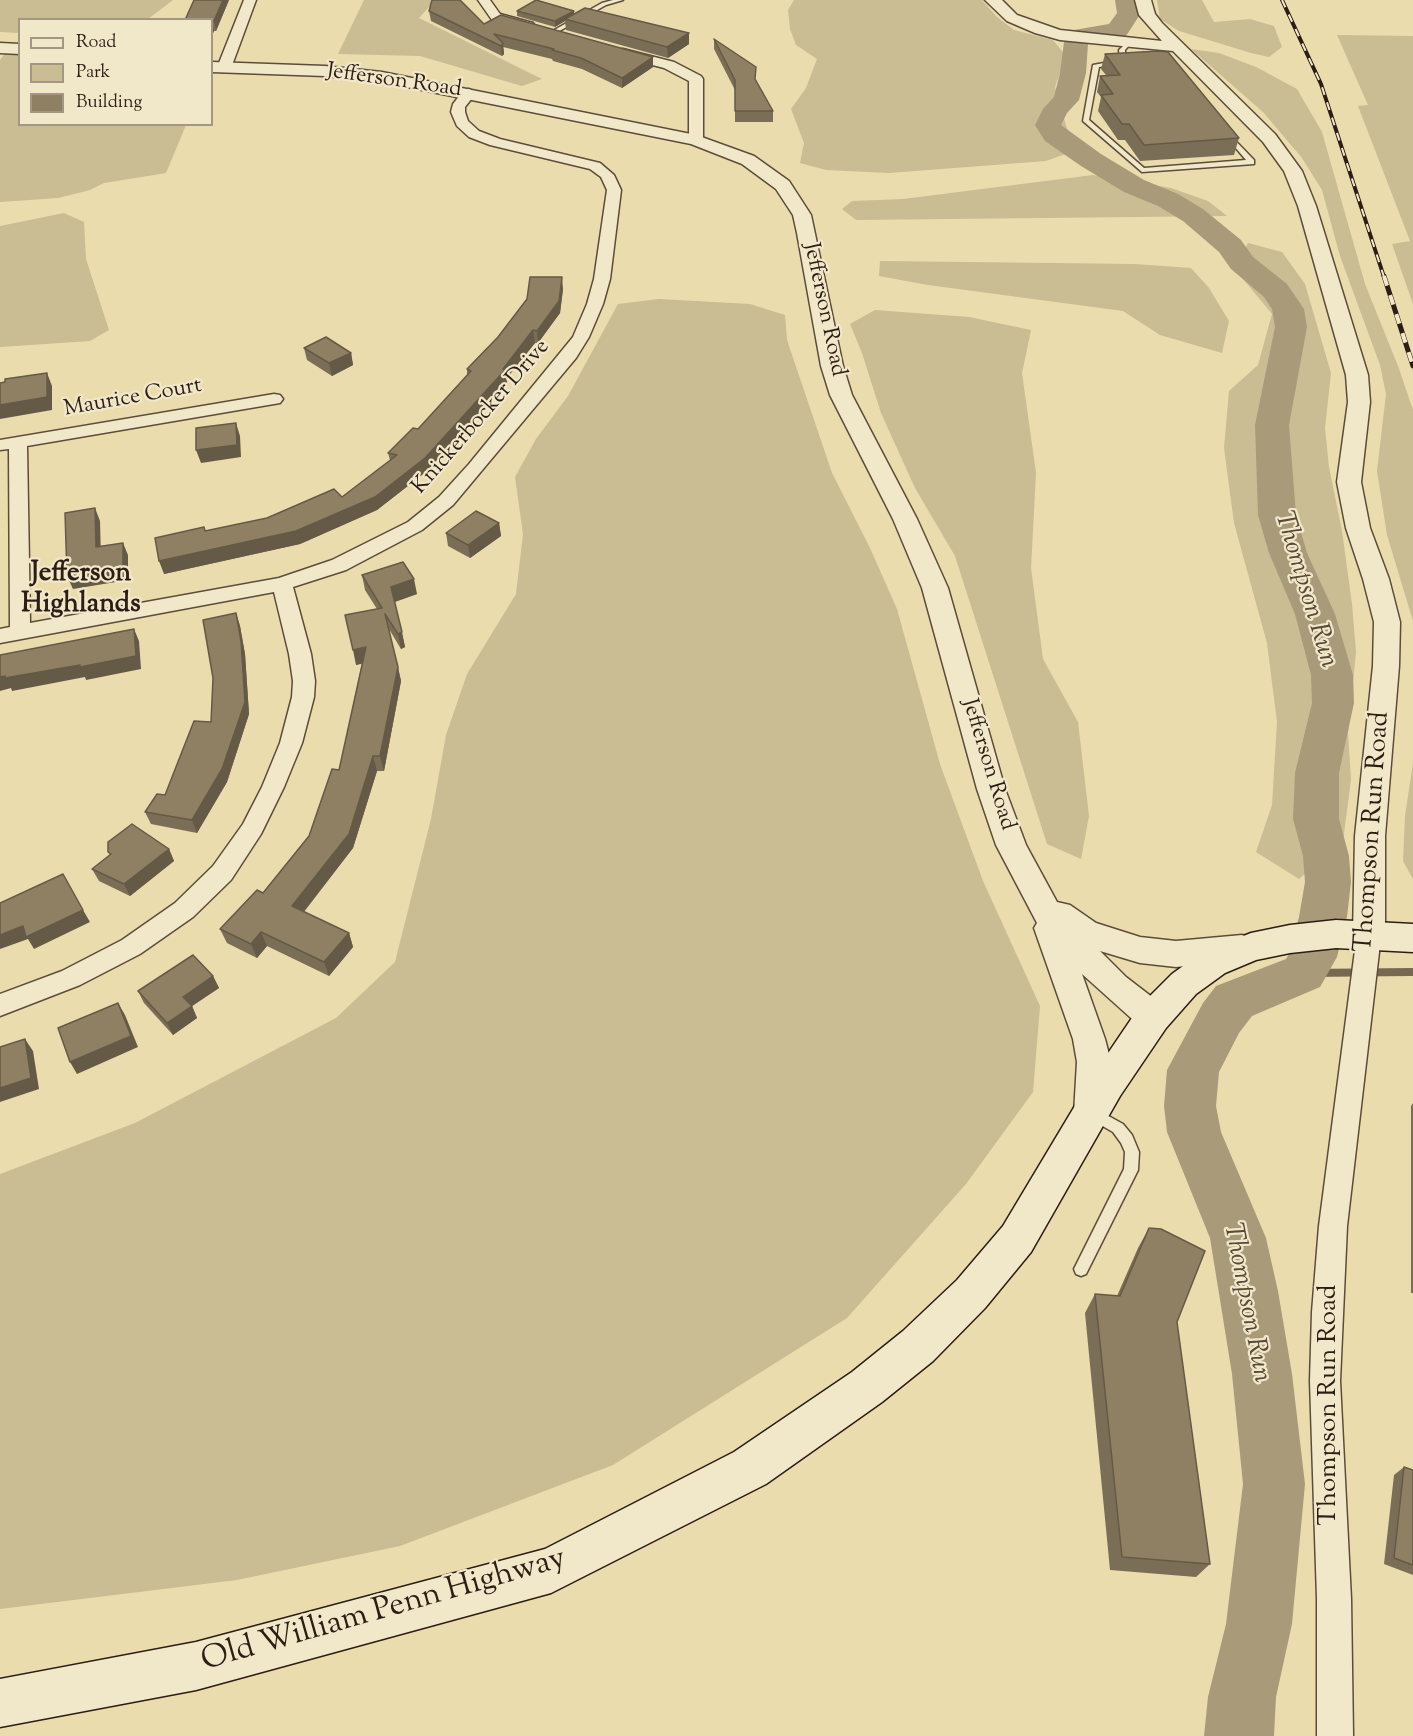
<!DOCTYPE html>
<html>
<head>
<meta charset="utf-8">
<style>
  body { margin:0 }
  #map { position:relative; width:1413px; height:1736px; overflow:hidden; background:#eadcad; font-family:"Sorts Mill Goudy",serif }
  canvas { display:block }
  .legend { position:absolute; left:18px; top:18px; width:195px; height:108px; box-sizing:border-box; background:#f1e8ca; border:2px solid #a29782; margin:0; padding:8px 10px; list-style:none; font-size:18px; color:#2c1d15 }
  .legend li { display:flex; align-items:center; gap:12px; height:30px }
  .legend b { width:30px; border:2px solid #a29782 }
</style>
</head>
<body>
<div id="map">
<canvas width="1413" height="1736"></canvas>
<ul class="legend">
<li><b style="height:8px;background:#f1e8ca"></b>Road</li>
<li><b style="height:16px;background:#cabc93"></b>Park</li>
<li><b style="height:16px;background:#8f8064"></b>Building</li>
</ul>
</div>
<script>
const ctx = document.querySelector('canvas').getContext('2d');
ctx.lineJoin = 'round';
function fillPath(path, color) { ctx.fillStyle = color; ctx.fill(path, 'evenodd'); }
const poly = rows => new Path2D(rows.map(r => 'M' + r).join(''));
function stroke(path, color, width, dash) { ctx.strokeStyle = color; ctx.lineWidth = width; ctx.lineCap = dash ? 'butt' : 'round'; ctx.setLineDash(dash || []); ctx.stroke(path); }
function label(font, color, halo, rows, align = 'center') {
  ctx.font = font + ' "Sorts Mill Goudy",serif'; ctx.lineWidth = 4.5; ctx.setLineDash([]); ctx.textBaseline = 'middle'; ctx.strokeStyle = halo; ctx.fillStyle = color; for (const [text, x, y, turn = 0] of rows) {
    ctx.save(); ctx.translate(x, y); ctx.rotate((+turn || 0) * Math.PI / 180); ctx.textAlign = isNaN(turn) ? turn : align; if (halo) ctx.strokeText(text, 0, 0); ctx.fillText(text, 0, 0); ctx.restore();
  }
}
const green = poly([
  [0,0,173,0,148,19,20,20,19,33,0,32],
  [364,0,435,0,419,18,542,79,522,86,420,56,338,54],
  [794,0,982,0,997,17,1014,30,1053,40,1066,56,1055,87,1067,129,1085,147,1046,161,889,173,826,170,800,163,804,143,791,109,806,88,817,59,796,45,790,29,788,10],
  [1157,0,1202,0,1214,22,1250,19,1274,26,1282,47,1269,57,1251,53,1179,31,1160,19],
  [1337,35,1413,36,1413,304,1392,244,1410,241,1358,106,1368,105],
  [9,48,19,49,20,124,186,125,166,173,104,183,90,190,58,198,0,202,0,60],
  [1191,49,1219,53,1256,67,1297,89,1322,132,1365,284,1398,366,1413,410,1413,621,1387,535,1377,471,1386,394,1380,365,1340,256,1322,190,1302,158,1263,112],
  [1093,175,1171,188,1208,201,1227,216,856,220,842,209,852,201,903,199],
  [64,213,84,222,86,259,109,330,90,341,0,347,0,226],
  [1248,243,1282,252,1305,284,1331,373,1325,428,1329,467,1342,531,1352,604,1356,652,1348,733,1351,780,1343,841,1299,879,1256,852,1272,805,1277,722,1267,643,1234,523,1224,448,1229,391,1258,365,1272,314,1234,268],
  [880,261,1135,264,1191,268,1209,288,1229,321,1222,353,1160,335,1123,311,928,285,879,276],
  [659,299,750,304,785,315,787,340,832,473,870,548,897,609,940,764,983,881,1040,1006,1033,1092,966,1184,847,1318,613,1465,400,1546,237,1580,0,1609,0,1174,135,1123,336,1018,395,962,431,819,446,735,467,674,516,594,523,534,515,477,536,439,568,396,618,304],
  [875,310,969,317,1031,330,1022,373,1036,473,1031,568,1043,659,1078,722,1089,816,1081,859,1047,844,955,556,915,488,881,413,862,353,850,324],
  [1413,763,1413,879,1403,861,1405,816]
]);
const stream = poly([
  [1303,973,1413,972]
]);
const river = poly([
  [1115,0,1139,0,1141,13,1126,36,1092,40,1088,44,1086,73,1079,100,1067,113,1061,125,1101,154,1144,180,1178,194,1203,209,1241,240,1253,257,1287,284,1304,309,1307,327,1289,425,1296,515,1307,553,1335,614,1353,675,1354,703,1339,773,1339,819,1349,856,1351,882,1347,917,1337,957,1320,987,1252,1016,1239,1033,1219,1072,1216,1106,1221,1132,1266,1238,1278,1291,1292,1374,1305,1484,1292,1624,1276,1697,1274,1736,1204,1736,1208,1697,1226,1624,1243,1484,1232,1374,1210,1238,1167,1132,1164,1106,1167,1070,1203,1003,1216,986,1286,959,1290,952,1299,917,1305,882,1303,856,1293,819,1295,773,1312,703,1311,675,1295,614,1269,553,1258,515,1255,425,1275,327,1272,309,1264,297,1231,269,1219,252,1183,221,1158,206,1124,192,1081,166,1045,141,1035,125,1043,109,1054,97,1060,73,1064,42,1074,30,1109,24,1117,13,1115,0]
]);
const service = poly([
  [613,0,623,0,606,5,554,34,549,33,602,3,613,0],
  [1129,40,1132,42,1125,50,1125,63,1099,67,1089,120,1144,168,1246,160,1223,133,1226,131,1254,160,1254,164,1142,172,1083,121,1093,65,1120,60,1119,50,1129,40],
  [1092,1107,1123,1124,1132,1135,1139,1152,1138,1170,1086,1274,1081,1276,1076,1274,1074,1269,1124,1169,1125,1152,1121,1143,1113,1132,1087,1117,1085,1113,1087,1109,1092,1107]
]);
const minor = poly([
  [244,0,256,0,231,68,224,72,219,71,217,68,244,0],
  [478,0,490,0,500,14,533,23,535,26,529,30,492,20,478,0],
  [623,49,674,62,701,76,703,79,703,140,701,143,691,143,689,140,689,81,664,68,618,56,617,53,618,50,623,49],
  [469,89,476,93,465,107,465,112,468,121,479,131,500,139,600,163,614,175,621,190,610,279,603,304,589,337,576,358,453,505,422,530,346,570,293,587,311,654,315,681,314,697,302,743,284,787,261,834,231,880,193,917,140,954,80,985,0,1016,0,994,62,971,122,940,175,903,213,866,243,824,262,787,280,743,292,697,293,681,289,654,274,592,0,643,0,629,10,627,9,449,0,450,0,440,274,394,280,395,283,399,280,403,274,404,27,446,30,623,279,578,332,560,408,522,439,497,469,464,573,337,587,304,594,279,607,190,601,177,590,169,490,145,469,137,457,126,451,112,453,104,464,90,469,89],
  [1369,925,1378,928,1381,935,1347,1226,1340,1381,1351,1599,1353,1736,1317,1736,1317,1599,1310,1381,1312,1312,1319,1226,1357,935,1360,928,1369,925]
]);
const tertiary = poly([
  [985,0,1002,0,1017,15,1060,30,1162,41,1139,15,1135,0,1151,0,1155,14,1162,23,1275,134,1302,171,1316,206,1368,375,1370,402,1361,482,1370,528,1389,579,1400,622,1399,666,1385,836,1385,935,1380,944,1369,948,1358,944,1353,935,1355,836,1373,666,1374,622,1363,579,1346,528,1337,482,1348,402,1346,375,1298,206,1284,171,1263,142,1173,51,1060,40,1035,33,1007,21,985,0],
  [0,43,20,44,20,54,0,53,0,43],
  [212,62,325,66,382,72,696,135,754,156,789,181,811,215,843,366,852,395,917,519,948,588,1005,789,1026,845,1057,902,1070,905,1096,923,1140,937,1176,941,1242,935,1253,939,1258,948,1253,957,1242,961,1176,967,1140,963,1100,951,1126,977,1165,1007,1169,1017,1165,1027,1153,1031,1141,1027,1082,974,1105,1039,1111,1062,1108,1113,1103,1124,1091,1128,1079,1124,1074,1113,1077,1062,1073,1039,1034,928,1037,923,996,845,977,789,922,588,893,519,830,395,821,366,797,233,793,215,776,189,742,164,691,144,382,82,325,76,212,72,212,62]
]);
const secondary = poly([
  [1336,920,1413,924,1413,952,1336,948,1290,953,1256,960,1225,973,1196,994,1166,1028,1120,1096,1031,1252,985,1308,933,1361,882,1402,766,1484,551,1593,196,1690,0,1727,0,1679,196,1642,545,1549,734,1452,852,1372,903,1331,957,1280,1003,1226,1094,1074,1140,1006,1172,974,1201,953,1251,933,1290,925,1336,920]
]);
const railFar1 = poly([
  [1282,0,1321,84,1384,277]
]);
const rail = poly([
  [1384,276,1413,366]
]);
const wall = poly([
  [229,0,216,31,214,31,212,35,212,20],
  [429,11,484,24,653,57,653,67,622,88,582,69,553,61,552,59,503,47,504,54,502,56,431,21],
  [517,11,574,11,574,14,689,44,668,58,566,30,565,21,555,27,517,16],
  [714,39,756,80,773,111,773,122,735,122,735,90,714,49],
  [1105,54,1239,138,1234,155,1140,161,1125,140,1118,140,1098,111,1101,97,1097,92,1100,76,1106,75,1101,69],
  [563,289,560,313,538,343,535,343,506,379,507,382,427,471,377,510,300,544,164,574,205,531,267,518,342,497,390,460,388,453,418,429,467,375,467,369,498,337,527,299],
  [304,348,351,353,353,365,332,376,307,360],
  [499,523,501,536,470,558,448,546,446,533],
  [362,575,417,594,395,602,405,647,401,649,389,629,401,681,384,771,377,771,353,848,304,912,349,933,353,947,329,976,267,946,257,958,227,943,220,929,263,893,309,836,339,770,362,663,356,665,377,609,365,590],
  [236,613,240,626,245,654,249,714,227,782,197,833,151,824,145,812,165,795,211,722],
  [169,849,174,861,130,896,99,881,92,869,110,855,108,852],
  [213,976,219,988,192,1006,197,1018,173,1035,144,1003,138,991],
  [1413,1103,1413,1293,1411,1293,1411,1106],
  [1149,1228,1177,1322,1210,1564,1196,1577,1110,1570,1085,1313,1095,1294,1117,1296,1138,1248],
  [1404,1467,1413,1470,1413,1575,1384,1564,1394,1475]
]);
const shadedWall = poly([
  [223,0,229,0,216,31,214,21],
  [574,11,574,16,565,19,565,21,555,27,555,21],
  [212,22,214,31,212,35],
  [689,33,689,44,668,58,667,47],
  [503,43,504,54,502,56,501,46],
  [653,57,653,67,622,88,622,78],
  [562,277,563,289,560,313,538,343,537,331],
  [533,330,535,343,506,379,507,382,427,471,377,510,300,544,164,574,159,561,375,497,503,369],
  [351,353,353,365,332,376,329,363],
  [47,373,52,386,52,410,0,419,0,405],
  [236,423,240,436,241,457,201,463,196,450],
  [95,508,100,521,101,560,96,547],
  [499,523,501,536,470,558,468,545],
  [123,543,128,555,128,580,73,589,67,576],
  [414,579,417,594,394,602,391,587],
  [236,613,240,626,245,654,249,714,227,782,197,833,192,820],
  [134,629,139,641,141,669,86,680,85,677,12,691,11,688,0,691,0,677],
  [402,632,405,647,401,649,398,634],
  [366,647,370,662,356,665,353,650],
  [398,667,401,681,384,771,380,756],
  [373,756,377,771,353,848,297,920,292,906],
  [169,849,174,861,130,896,124,884],
  [83,910,90,922,34,949,28,939,0,949,0,935,23,926],
  [261,932,267,946,257,958,251,944],
  [349,933,353,947,329,976,324,962],
  [213,976,219,988,192,1006,197,1018,173,1035,167,1023,183,997],
  [118,1003,125,1015,138,1047,77,1074,70,1062],
  [25,1039,33,1051,39,1089,0,1102,0,1088]
]);
const building = poly([
  [194,0,223,0,214,21,212,21,212,20,185,20,194,0],
  [432,0,460,0,484,24,501,15,653,57,622,78,581,58,552,50,554,49,494,34,503,43,501,46,429,11,432,0],
  [536,0,574,11,555,21,517,11,536,0],
  [585,8,689,33,667,47,565,19,585,8],
  [714,39,756,67,755,79,773,111,735,111,735,80,714,39],
  [1159,51,1168,52,1239,138,1144,145,1129,124,1122,124,1101,95,1113,94,1100,76,1120,75,1105,54,1159,51],
  [530,277,562,277,559,301,537,331,533,330,503,369,505,370,425,458,375,497,296,531,159,561,155,538,204,527,205,531,267,518,334,489,342,497,397,455,388,453,413,428,418,429,471,371,467,369,498,337,527,299,530,277],
  [326,337,351,353,329,363,304,348,326,337],
  [47,373,47,397,0,405,0,383,5,382,5,379,47,373],
  [236,423,237,445,196,450,196,428,236,423],
  [95,508,96,547,123,543,123,567,67,576,65,513,95,508],
  [476,511,499,523,468,545,446,533,476,511],
  [403,562,414,579,391,587,402,632,398,634,385,614,398,667,380,756,373,756,349,834,292,906,349,933,324,962,261,932,251,944,220,929,257,890,263,893,309,836,332,769,339,770,366,647,353,650,345,615,382,608,362,575,403,562],
  [236,613,241,641,245,702,222,769,192,820,145,812,157,794,165,795,194,721,211,722,213,678,203,620,236,613],
  [134,629,136,656,80,667,80,665,5,678,5,676,0,677,0,655,134,629],
  [132,824,169,849,124,884,92,869,111,854,108,852,108,842,132,824],
  [63,874,83,910,26,937,23,926,0,935,0,903,63,874],
  [193,955,213,976,183,997,192,1006,167,1023,138,991,193,955],
  [118,1003,131,1036,70,1062,58,1028,118,1003],
  [25,1039,31,1078,0,1088,0,1047,25,1039],
  [1149,1228,1161,1229,1205,1251,1177,1322,1210,1564,1122,1557,1095,1294,1120,1296,1149,1228],
  [1404,1467,1413,1470,1413,1565,1394,1558,1404,1467]
]);
const farStreetnames = [
  ["Jefferson Road",394,82,8],
  ["Jefferson Road",823,310,78],
  ["Maurice Court",133,399,-10],
  ["Knickerbocker Drive",482,418,-49],
  ["Jefferson Road",987,765,73]
];
const streetNames = [
  ["Thompson Run Road",1374,832,-86],
  ["Thompson Run Road",1331,1405,-90]
];
const neighbourhoodNames = [
  ["Jefferson",81,575],
  ["Highlands",81,606]
];
const waterNames = [
  ["Thompson Run",1304,590,73],
  ["Thompson Run",1245,1303,79]
];
const nearStreetnames = [
  ["Old William Penn Highway",384,1612,-16]
];
fillPath(green, '#cabc93');
stroke(stream, '#776951', 8);
fillPath(river, '#a99b79');
stroke(service, '#5c4d3b', 3);
stroke(minor, '#5c4d3b', 3);
stroke(tertiary, '#5c4d3b', 3);
stroke(secondary, '#2c1d15', 3);
fillPath(service, '#f1e8ca');
fillPath(minor, '#f1e8ca');
fillPath(tertiary, '#f1e8ca');
fillPath(secondary, '#f1e8ca');
stroke(railFar1, '#2c1d15', 4);
stroke(rail, '#2c1d15', 5);
stroke(railFar1, '#f1e8ca', 2, [8]);
stroke(rail, '#f1e8ca', 4, [10]);
fillPath(wall, '#7b6e56');
fillPath(shadedWall, '#645a46');
fillPath(building, '#8f8064');
stroke(building, '#645a46', 1.5);
label('22px', '#2c1d15', '#f1e8ca', farStreetnames);
label('26px', '#2c1d15', '#f1e8ca', streetNames);
label('bold 27px', '#2c1d15', '#f1e8ca', neighbourhoodNames);
label('italic 27px', '#584938', '#f1e8ca', waterNames);
label('32px', '#2c1d15', '#f1e8ca', nearStreetnames);
</script>
</body>
</html>
